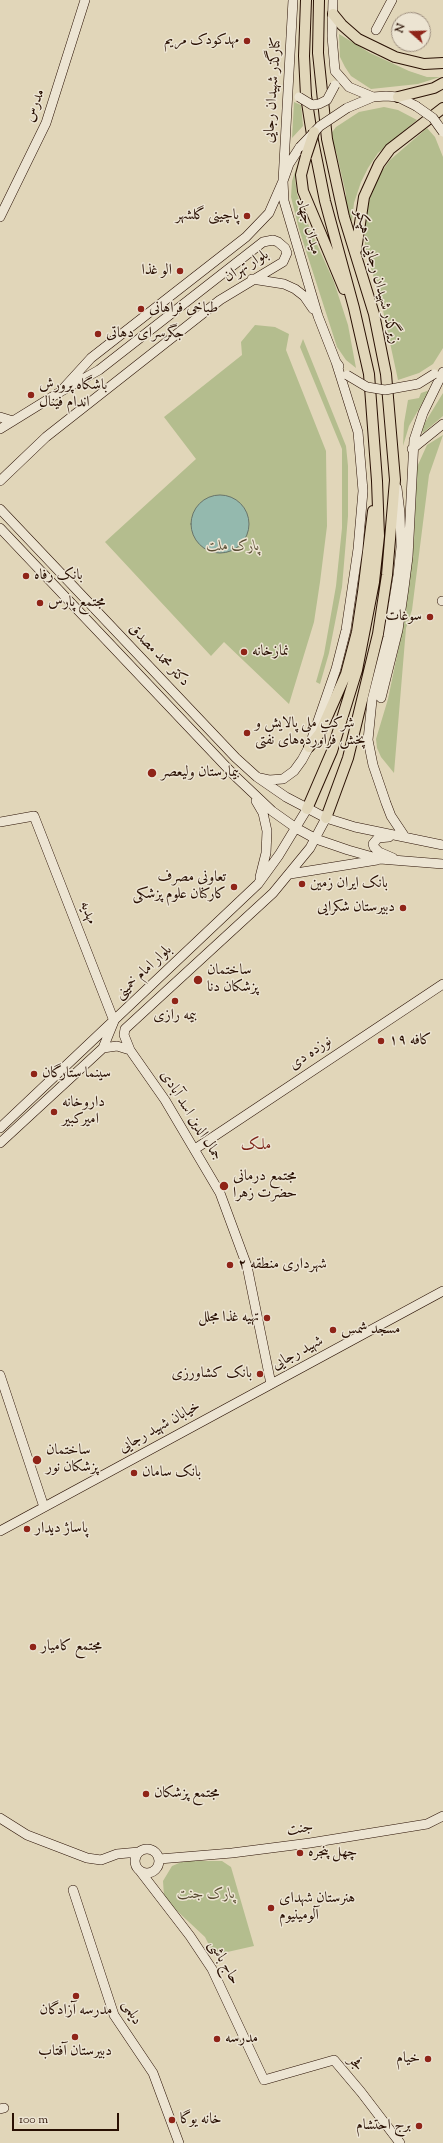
<!DOCTYPE html>
<html>
<head>
<meta charset="utf-8">
<style>
  body { margin:0 }
  #map { position:relative; width:443px; height:2143px; overflow:hidden; background:#e1d6b9; font-family:"Sorts Mill Goudy",serif }
  canvas { display:block }
  .north { position:absolute; left:391px; top:12px; width:40px; height:40px; box-sizing:border-box; background:#ece4d2; border:1px solid #9e8f7f; border-radius:50%; rotate:290deg; font-size:11px; font-weight:700; line-height:16px; text-align:center; color:#291003 }
  .north::after { content:''; display:block; margin:auto; width:14px; height:18px; background:#8f2418; clip-path:polygon(50% 0,100% 100%,50% 72%,0 100%) }
  .scale { position:absolute; left:12px; top:2113px; width:107px; height:18px; box-sizing:border-box; border:2px solid #291003; border-top:0; padding-left:5px; font-size:12px; line-height:14px; white-space:nowrap; color:#291003; -webkit-text-stroke:3px #ece4d2; paint-order:stroke }
</style>
</head>
<body>
<div id="map">
<canvas width="443" height="2143"></canvas>
<div class="north">N</div>
<div class="scale">100 m</div>
</div>
<script>
const ctx = document.querySelector('canvas').getContext('2d');
ctx.lineJoin = 'round';
function fillPath(path, color) { ctx.fillStyle = color; ctx.fill(path, 'evenodd'); }
const poly = rows => new Path2D(rows.map(r => 'M' + r).join(''));
function stroke(path, color, width, dash) { ctx.strokeStyle = color; ctx.lineWidth = width; ctx.lineCap = dash ? 'butt' : 'round'; ctx.setLineDash(dash || []); ctx.stroke(path); }
function label(font, color, halo, rows, align = 'center') {
  ctx.font = font + ' "Sorts Mill Goudy",Amiri,serif'; ctx.lineWidth = 3; ctx.setLineDash([]); ctx.textBaseline = 'middle'; ctx.strokeStyle = halo; ctx.fillStyle = color; for (const [text, x, y, turn = 0] of rows) {
    ctx.save(); ctx.translate(x, y); ctx.rotate((+turn || 0) * Math.PI / 180); ctx.textAlign = isNaN(turn) ? turn : align; if (halo) ctx.strokeText(text, 0, 0); ctx.fillText(text, 0, 0); ctx.restore();
  }
}
const green = poly([
  [339,34,370,53,409,71,427,77,440,77,418,84,371,89,351,76,345,67,340,57],
  [294,102,301,105,303,126,292,138],
  [384,107,398,110,417,120,378,153,368,168,361,182,354,203,352,221,350,222,346,205,346,194,336,151,332,145,330,135,336,127,359,112],
  [427,128,435,137,443,157,443,348,433,364,419,373,398,380,381,301,365,249,365,225,368,204,377,178,390,160],
  [298,163,295,179,297,194,310,229,334,282,348,325,356,368,346,360,337,347,299,229,291,197,292,181],
  [255,325,275,327,289,334,286,350,326,451,327,526,320,582,314,622,289,704,224,642,211,656,105,542,196,459,164,417,242,355,241,342],
  [303,339,346,446,348,466,348,516,342,587,329,653,320,684,316,682,324,654,336,586,342,528,342,449,300,347],
  [430,390,409,426,403,446,404,423,408,400,419,398,421,393],
  [443,393,443,416,423,433,421,429],
  [443,435,429,475,412,610,406,628,394,773,381,757,377,748,376,739,388,699,404,622,414,540,417,467,427,445],
  [184,1861,222,1861,231,1867,254,1946,214,1955,205,1937,175,1909,164,1896,163,1881,172,1866]
]);
const water = poly([
  '191 524a29 29 0 1 1 58 0a29 29 0 1 1-58 0Z'
]);
const secondary = poly([
  [333,0,332,36,335,71,349,87,373,97],
  [376,30,392,0],
  [347,108,373,97,386,96,398,97,416,106],
  [300,147,289,164,283,181,284,201,318,316,336,362,339,366],
  [0,217,46,123,85,0],
  [252,279,284,284,295,289,304,296,313,309],
  [0,417,13,421],
  [0,429,60,392,91,358,246,237,269,213,283,181,293,0],
  [412,449,443,424],
  [0,481,46,437,220,300,283,262,287,253,285,248,278,242,273,240,263,242,99,370,60,392],
  [397,488,400,513,401,547,398,575,388,637,372,700,368,740,373,765,386,803,391,816,405,837],
  [0,509,236,758,257,777,286,797,326,818,355,827,443,845],
  [0,528,235,776,272,811,296,828,316,839,348,850,380,859,443,864],
  [442,601,443,601],
  [381,698,398,630,404,588,408,557,414,440,423,413,443,372],
  [260,778,269,780,283,779,294,771,302,760,309,747,336,669,346,630,358,549,363,491,358,432,336,362],
  [256,801,263,813,267,831,266,853,260,877],
  [0,822,34,816,114,1021,103,1048,0,1143],
  [389,837,378,838,373,844,374,847,379,852,393,858],
  [290,874,377,860],
  [103,1048,117,1046,130,1050],
  [0,1128,258,884,279,855,307,809],
  [195,1149,443,984],
  [0,1375,44,1507],
  [271,1384,247,1266,220,1193,165,1100,130,1050,124,1035,125,1029,273,893,310,848,326,818],
  [0,1531,443,1291],
  [0,1818,27,1835,87,1858,101,1860,117,1854,139,1852],
  '135 1861a12 12 0 1 1 24 0a12 12 0 1 1-24 0Z',
  [159,1859,232,1853,310,1843,427,1824,443,1816],
  [140,1871,190,1936,212,1969,264,2080,334,2060,361,2092,400,2143],
  [73,1890,114,2015,153,2073,179,2143],
  [0,2109,4,2108]
]);
const primary = poly([
  [306,0,304,56,306,96,313,141,325,201,354,308,369,374,377,481,379,536,374,582,357,670,332,751,307,809],
  [319,0,318,53,327,139,344,217,374,314,386,374,395,480,387,575,378,634,348,758,326,818],
  [333,14,342,25,358,39,395,57,424,64,443,63],
  [398,97,434,88,443,83],
  [306,156,301,175,303,191,344,289],
  [356,250,364,197,379,164,390,149,443,108],
  [309,747,320,733,346,674,357,632,363,592,373,511]
]);
const secondaryBridge = poly([
  [299,97,312,105,319,104,327,100,335,85],
  [416,106,433,118,443,132],
  [300,147,320,126,347,108],
  [347,375,367,387,385,390,418,384,434,374]
]);
const primaryBridge = poly([
  [306,156,314,132]
]);
const markers = [
  [247,41,4,"#8f2418"],
  [247,216,4,"#8f2418"],
  [180,271,4,"#8f2418"],
  [141,309,4,"#8f2418"],
  [98,334,4,"#8f2418"],
  [31,395,4,"#8f2418"],
  [26,576,4,"#8f2418"],
  [40,603,4,"#8f2418"],
  [430,617,4,"#8f2418"],
  [244,652,4,"#8f2418"],
  [247,733,4,"#8f2418"],
  [152,773,5,"#8f2418"],
  [302,884,4,"#8f2418"],
  [234,887,4,"#8f2418"],
  [403,908,4,"#8f2418"],
  [198,980,5,"#8f2418"],
  [175,1001,4,"#8f2418"],
  [381,1041,4,"#8f2418"],
  [34,1074,4,"#8f2418"],
  [54,1112,4,"#8f2418"],
  [224,1186,5,"#8f2418"],
  [230,1265,4,"#8f2418"],
  [267,1318,4,"#8f2418"],
  [333,1330,4,"#8f2418"],
  [260,1374,4,"#8f2418"],
  [37,1460,5,"#8f2418"],
  [134,1473,4,"#8f2418"],
  [27,1529,4,"#8f2418"],
  [33,1647,4,"#8f2418"],
  [146,1794,4,"#8f2418"],
  [300,1853,4,"#8f2418"],
  [271,1908,4,"#8f2418"],
  [76,1996,4,"#8f2418"],
  [75,2037,4,"#8f2418"],
  [217,2039,4,"#8f2418"],
  [428,2059,4,"#8f2418"],
  [172,2120,4,"#8f2418"],
  [419,2126,4,"#8f2418"]
];
const poiNames = [
  ["مهدکودک مریم",239,41,"right"],
  ["پاچینی گلشهر",239,216,"right"],
  ["الو غذا",172,271,"right"],
  ["طباخی فراهانی",149,309],
  ["جگرسرای دهاتی",106,334],
  ["باشگاه پرورش",39,386],
  ["اندام فینال",39,403],
  ["بانک رفاه",34,576],
  ["مجتمع پارس",48,603],
  ["سوغات",422,617,"right"],
  ["نمازخانه",252,652],
  ["شرکت ملی پالایش و",255,724],
  ["پخش فرآورده‌های نفتی",255,741],
  ["بیمارستان ولیعصر",161,773],
  ["تعاونی مصرف",226,878,"right"],
  ["کارکنان علوم پزشکی",226,895,"right"],
  ["بانک ایران زمین",310,884],
  ["دبیرستان شکرایی",395,908,"right"],
  ["ساختمان",207,971],
  ["پزشکان دنا",207,988],
  ["بیمه رازی",175,1016,"center"],
  ["کافه ۱۹",389,1041],
  ["سینما ستارگان",42,1074],
  ["داروخانه",62,1103],
  ["امیرکبیر",62,1120],
  ["مجتمع درمانی",233,1177],
  ["حضرت زهرا",233,1194],
  ["شهرداری منطقه ۲",238,1265],
  ["تهیه غذا مجلل",259,1318,"right"],
  ["مسجد شمس",341,1330],
  ["بانک کشاورزی",252,1374,"right"],
  ["ساختمان",46,1451],
  ["پزشکان نور",46,1468],
  ["بانک سامان",142,1473],
  ["پاساژ دیدار",35,1529],
  ["مجتمع کامیار",41,1647],
  ["مجتمع پزشکان",154,1794],
  ["چهل پنجره",308,1853],
  ["هنرستان شهدای",279,1899],
  ["آلومینیوم",279,1916],
  ["مدرسه آزادگان",76,2011,"center"],
  ["مدرسه",225,2039],
  ["دبیرستان آفتاب",75,2052,"center"],
  ["خیام",420,2059,"right"],
  ["خانه یوگا",180,2120],
  ["برج احتشام",411,2126,"right"]
];
const streetNames = [
  ["کنارگذر شهیدان رجایی",274,90,-86],
  ["مدرس",36,106,-70],
  ["میدان جهاد",307,227,74],
  ["بلوار تهران",247,267,-31],
  ["زیرگذر شهیدان رجایی - هپکو",376,277,75],
  ["دکتر محمد مصدق",158,656,46],
  ["مهدیه",87,913,69],
  ["بلوار امام خمینی",144,973,-43],
  ["نوزده دی",311,1054,-34],
  ["جمال الدین اسد آبادی",190,1116,58],
  ["شهید رجایی",298,1354,-28],
  ["خیابان شهید رجایی",160,1428,-29],
  ["جنت",300,1830,-9],
  ["حاج باشی",223,1963,60],
  ["دیلمی",131,2013,63],
  ["فجر",355,2064,49]
];
const parkNames = [
  ["پارک ملت",233,547],
  ["پارک جنت",206,1895]
];
const neighbourhoodNames = [
  ["ملک",256,1146]
];
fillPath(green, '#b4bd8e');
fillPath(water, '#94b9ae');
stroke(water, '#69756a', 1);
stroke(secondary, '#291003', 10);
stroke(primary, '#291003', 12);
stroke(secondary, '#ece4d2', 9);
stroke(primary, '#e1d6b9', 10);
stroke(secondaryBridge, '#291003', 10, []);
stroke(primaryBridge, '#291003', 12, []);
stroke(secondaryBridge, '#ece4d2', 9);
stroke(primaryBridge, '#e1d6b9', 10);
for (const [x, y, r, color] of markers) { const dot = new Path2D(); dot.arc(x, y, r, 0, 2 * Math.PI); ctx.fillStyle = color; ctx.fill(dot); stroke(dot, '#ece4d2', 1.5); }
label('15px', '#291003', '#ece4d2', poiNames, 'left');
label('15px', '#291003', '#ece4d2', streetNames);
label('italic 15px', '#5a4d34', '#ece4d2', parkNames);
label('16px', '#7a1f14', '#ece4d2', neighbourhoodNames);
</script>
</body>
</html>
